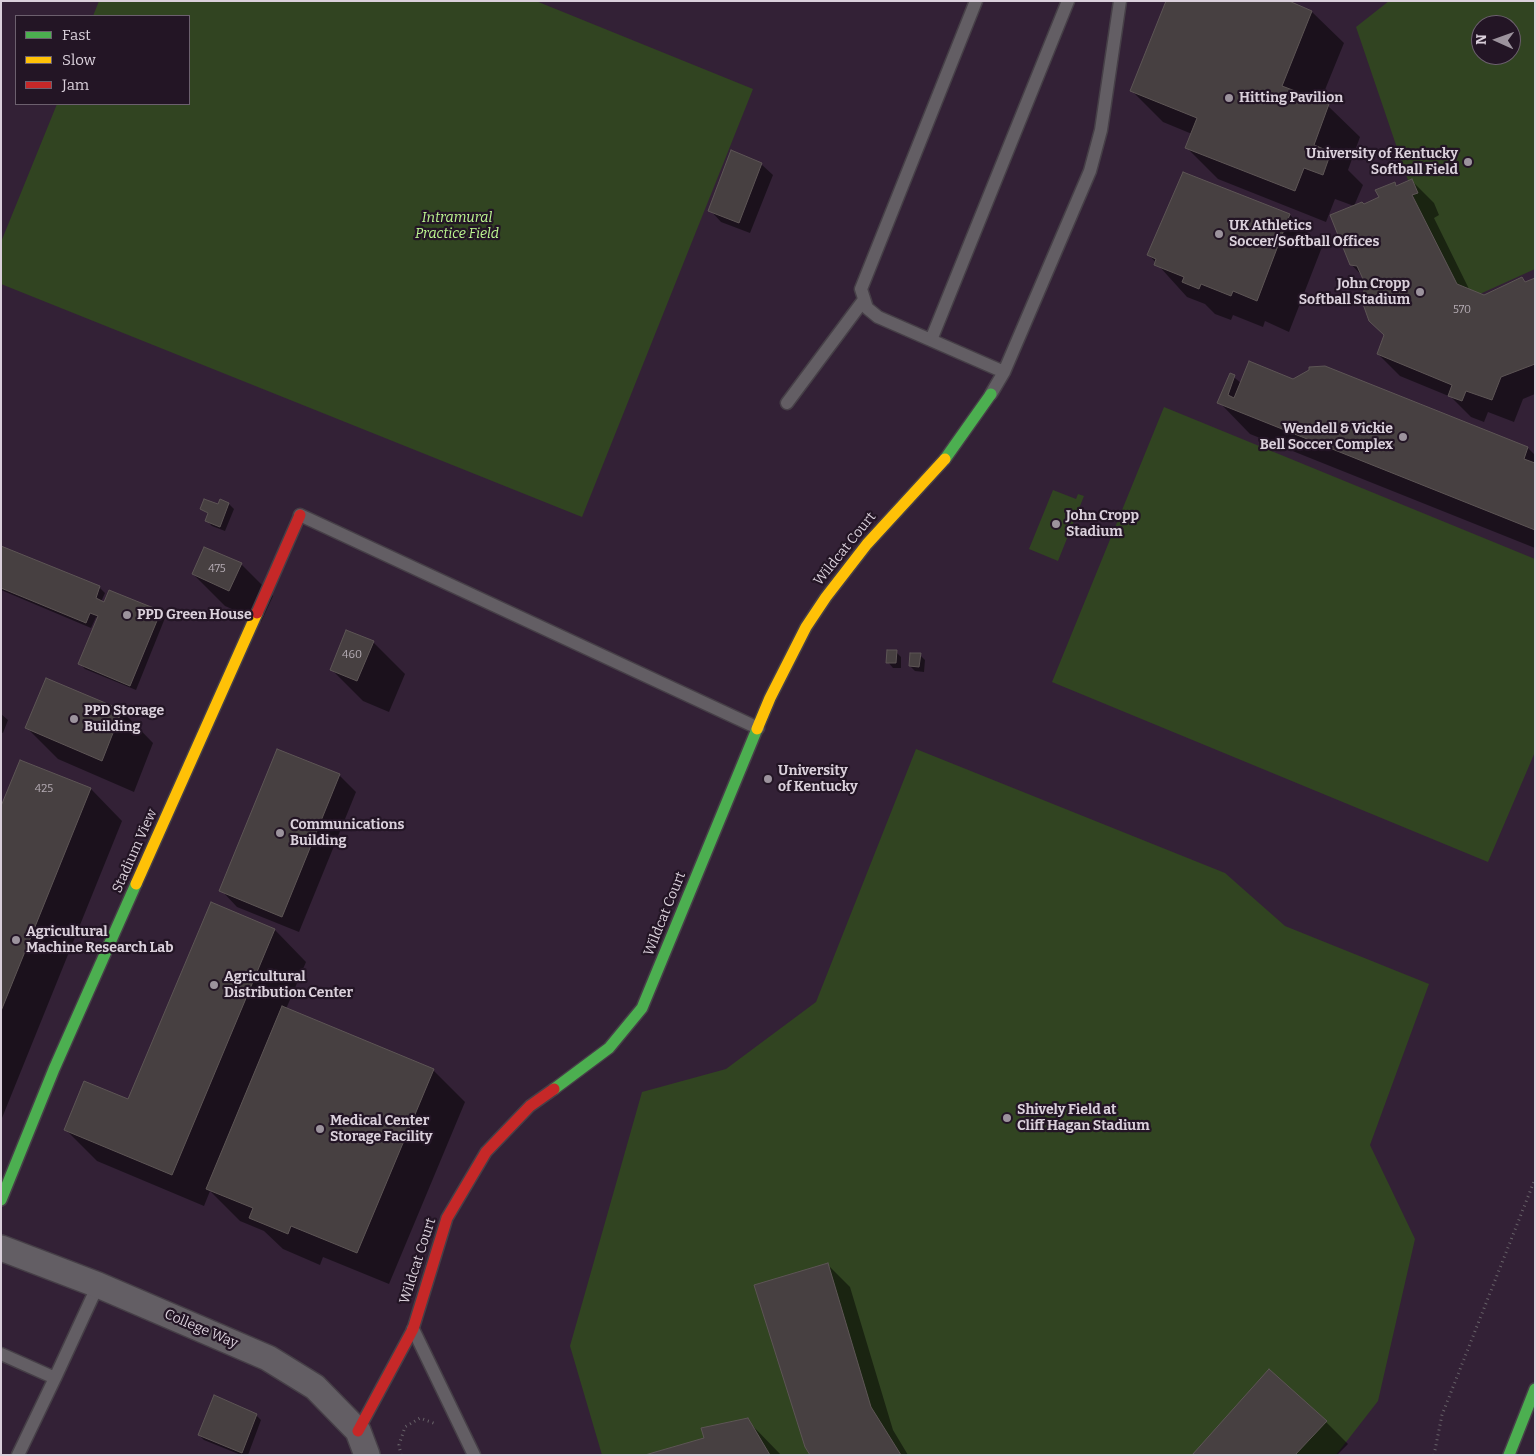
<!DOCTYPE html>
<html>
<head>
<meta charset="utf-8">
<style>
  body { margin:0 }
  #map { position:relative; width:1536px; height:1456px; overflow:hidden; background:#2a222b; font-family:Bitter,serif }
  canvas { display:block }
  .frame { position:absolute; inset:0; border:2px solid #dad0db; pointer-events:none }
  .legend { position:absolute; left:15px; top:15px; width:175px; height:90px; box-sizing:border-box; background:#231525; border:1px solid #6c606e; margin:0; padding:6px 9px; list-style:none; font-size:15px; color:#dad0db }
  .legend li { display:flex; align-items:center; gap:10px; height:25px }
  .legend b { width:25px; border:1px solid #6c606e }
  .north { position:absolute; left:1471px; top:15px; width:50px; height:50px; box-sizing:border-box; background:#231525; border:1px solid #6c606e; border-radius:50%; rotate:272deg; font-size:14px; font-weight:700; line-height:20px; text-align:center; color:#dad0db }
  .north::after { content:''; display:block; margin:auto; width:18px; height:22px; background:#9c939d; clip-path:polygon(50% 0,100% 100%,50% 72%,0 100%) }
</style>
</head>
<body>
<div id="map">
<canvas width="1536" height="1456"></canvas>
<div class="frame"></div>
<ul class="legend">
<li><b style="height:6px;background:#4caf50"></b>Fast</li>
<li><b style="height:6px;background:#ffc107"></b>Slow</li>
<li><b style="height:6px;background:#c62828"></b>Jam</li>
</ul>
<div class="north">N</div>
</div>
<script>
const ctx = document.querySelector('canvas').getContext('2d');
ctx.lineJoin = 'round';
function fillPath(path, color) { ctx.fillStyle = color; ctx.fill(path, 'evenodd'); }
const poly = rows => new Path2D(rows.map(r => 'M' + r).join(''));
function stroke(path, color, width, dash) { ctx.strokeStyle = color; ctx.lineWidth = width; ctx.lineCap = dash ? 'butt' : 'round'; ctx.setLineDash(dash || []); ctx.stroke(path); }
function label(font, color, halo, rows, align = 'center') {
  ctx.font = font + ' Bitter,serif'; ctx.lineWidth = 4.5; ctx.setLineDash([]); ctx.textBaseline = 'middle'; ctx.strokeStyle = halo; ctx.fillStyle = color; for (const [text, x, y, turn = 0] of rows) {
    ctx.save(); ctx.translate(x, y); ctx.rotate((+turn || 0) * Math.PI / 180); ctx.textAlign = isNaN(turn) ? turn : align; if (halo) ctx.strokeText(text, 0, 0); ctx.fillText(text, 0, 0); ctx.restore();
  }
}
const built = poly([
  [1,1,1535,1,1535,1455,1,1455],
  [16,16,189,16,189,104,16,104],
  [1481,25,1511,25,1511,55,1481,55]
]);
const green = poly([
  [99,1,536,1,753,89,582,517,1,284,1,242,57,104,189,104,189,16,93,16],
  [1389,1,1535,1,1535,269,1451,307,1356,27],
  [1481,25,1511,25,1511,55,1481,55],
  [1164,407,1535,559,1535,752,1488,862,1052,682],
  [1053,490,1076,499,1078,494,1084,496,1058,561,1029,549],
  [916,749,1225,873,1285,926,1429,984,1370,1145,1415,1239,1378,1401,1336,1455,602,1455,570,1346,642,1092,726,1069,816,1002]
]);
const shadow = poly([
  [1312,12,1344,43,1320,102,1328,106,1360,137,1348,170,1363,185,1354,206,1335,199,1326,222,1218,179,1186,147,1192,134,1163,122,1131,90],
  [761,164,773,175,750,233,721,222,710,210],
  [1183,174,1290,215,1322,247,1289,332,1265,321,1263,327,1233,315,1231,320,1215,314,1205,304,1187,297,1149,255],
  [1412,181,1434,203,1439,215,1434,218,1470,291,1484,296,1522,279,1526,283,1535,280,1535,394,1523,399,1514,422,1488,412,1484,422,1471,417,1451,397,1400,376,1378,354,1385,336,1363,277,1351,264,1364,205,1381,197,1394,183,1398,187],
  [1325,367,1528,448,1535,455,1535,548,1250,434,1219,402,1230,374,1241,383,1293,380],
  [229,504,234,509,225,531,212,526,207,521,209,515,202,509],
  [1,547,100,588,105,593,101,602,160,612,165,618,136,690,85,669,80,664,99,619,96,617,91,628,1,590],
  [241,564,273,596,261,622,225,606,193,574],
  [373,642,405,674,389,712,363,701,331,669],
  [896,652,901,657,901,668,893,668,888,662],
  [920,655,925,660,924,672,915,671,910,666],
  [122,711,153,743,134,792,58,759,26,727],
  [1,714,8,720,3,733,1,732],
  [21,761,91,789,122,821,2,1118,1,809],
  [339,775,356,792,299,932,237,907,221,890],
  [212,904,275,930,306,962,286,1009,433,1070,465,1102,389,1284,323,1257,320,1265,283,1249,264,1231,240,1221,210,1191,204,1206,97,1161,65,1129,129,1101],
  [828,1265,850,1287,893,1430,908,1455,811,1455],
  [256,1415,261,1420,248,1455,241,1455,204,1440,199,1435],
  [747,1420,781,1455,650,1455,706,1439],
  [1326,1422,1348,1444,1337,1455,1193,1455]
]);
const building = poly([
  [1166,1,1289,1,1312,11,1282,86,1329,104,1314,145,1331,152,1323,175,1304,168,1295,191,1185,148,1197,118,1130,91,1166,1],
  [731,150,762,163,739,223,708,211,731,150],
  [1183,172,1290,214,1257,301,1233,291,1231,296,1201,284,1199,289,1182,282,1184,277,1154,265,1156,259,1147,255,1183,172],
  [1412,179,1418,193,1412,195,1457,284,1484,295,1522,277,1525,282,1535,278,1535,364,1501,377,1492,400,1466,391,1462,401,1448,396,1452,385,1377,354,1384,335,1369,321,1363,304,1364,289,1367,288,1357,266,1350,265,1330,215,1362,202,1364,204,1379,197,1375,190,1395,182,1396,186,1412,179],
  [1249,361,1293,379,1309,370,1309,367,1325,366,1528,447,1524,459,1535,463,1535,530,1217,403,1230,373,1235,375,1228,395,1234,398,1249,361],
  [204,499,218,504,220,499,229,503,220,527,205,521,208,513,200,509,204,499],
  [1,546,100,586,96,598,104,602,109,590,161,611,130,686,78,664,98,616,90,613,86,623,1,588,1,546],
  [204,547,242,563,229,591,192,574,204,547],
  [346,630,374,641,357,681,330,670,346,630],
  [887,650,897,650,896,663,886,663,887,650],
  [910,653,921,653,919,667,909,666,910,653],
  [46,678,122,710,102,761,25,728,46,678],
  [277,749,340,774,282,917,219,891,277,749],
  [20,760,91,788,1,1011,1,806,20,760],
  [211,902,275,929,172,1175,64,1130,84,1081,128,1099,211,902],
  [282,1006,434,1069,357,1253,291,1226,288,1234,249,1218,253,1208,206,1189,282,1006],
  [828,1263,871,1407,901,1455,810,1455,805,1447,754,1285,828,1263],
  [1269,1369,1327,1421,1295,1455,1192,1455,1269,1369],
  [214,1395,257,1414,242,1453,198,1435,214,1395],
  [748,1418,770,1455,645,1455,704,1438,701,1428,748,1418]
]);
const path = poly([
  [401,1455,399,1445,405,1427,420,1418,436,1424],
  [1434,1455,1442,1415,1535,1179]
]);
const lane = poly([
  [976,1,861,289,867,308,878,317,1004,372],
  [931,340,1068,1],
  [991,394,1004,372,1090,171,1101,130,1120,1],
  [787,403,863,301],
  [300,515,758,728],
  [413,1329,474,1455],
  [1,1354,55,1378,18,1455],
  [55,1378,98,1285]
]);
const street = poly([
  [1,1248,98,1285,268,1358,315,1387,358,1431,367,1455]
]);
const fast = poly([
  [945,459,991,394],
  [554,1089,609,1048,642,1008,757,729],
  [1,1200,54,1069,136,884],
  [1509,1455,1535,1389]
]);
const slow = poly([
  [757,729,770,698,806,627,826,597,867,544,945,459],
  [136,884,257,613]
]);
const jam = poly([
  [257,613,300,515],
  [358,1431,413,1329,447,1218,486,1152,530,1106,554,1089]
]);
const markers = [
  [1229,98,5,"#9c939d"],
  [1468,162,5,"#9c939d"],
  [1219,234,5,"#9c939d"],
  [1420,292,5,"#9c939d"],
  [1403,437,5,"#9c939d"],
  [1056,524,5,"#9c939d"],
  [127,615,5,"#9c939d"],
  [74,719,5,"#9c939d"],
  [768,779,5,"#9c939d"],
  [280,833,5,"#9c939d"],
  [16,940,5,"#9c939d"],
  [214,985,5,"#9c939d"],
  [1007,1118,5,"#9c939d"],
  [320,1129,5,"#9c939d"]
];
const numberNames = [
  ["570",1462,310],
  ["475",217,569],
  ["460",352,655],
  ["425",44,789]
];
const poiNames = [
  ["Hitting Pavilion",1239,98],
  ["University of Kentucky",1458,154,"right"],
  ["Softball Field",1458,170,"right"],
  ["UK Athletics",1229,226],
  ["Soccer/Softball Offices",1229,242],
  ["John Cropp",1410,284,"right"],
  ["Softball Stadium",1410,300,"right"],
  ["Wendell & Vickie",1393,429,"right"],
  ["Bell Soccer Complex",1393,445,"right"],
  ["John Cropp",1066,516],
  ["Stadium",1066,532],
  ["PPD Green House",137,615],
  ["PPD Storage",84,711],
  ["Building",84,727],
  ["University",778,771],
  ["of Kentucky",778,787],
  ["Communications",290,825],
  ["Building",290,841],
  ["Agricultural",26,932],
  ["Machine Research Lab",26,948],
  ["Agricultural",224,977],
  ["Distribution Center",224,993],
  ["Shively Field at",1017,1110],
  ["Cliff Hagan Stadium",1017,1126],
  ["Medical Center",330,1121],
  ["Storage Facility",330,1137]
];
const parkNames = [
  ["Intramural",457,218],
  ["Practice Field",457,234]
];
const streetNames = [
  ["Wildcat Court",845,549,-51],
  ["Stadium View",135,851,-66],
  ["Wildcat Court",665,914,-68],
  ["Wildcat Court",418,1261,-72],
  ["College Way",201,1329,23]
];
fillPath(built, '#332136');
fillPath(green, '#314421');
fillPath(shadow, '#0007');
fillPath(building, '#474041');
stroke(building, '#5d5555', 1);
stroke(lane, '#463f47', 15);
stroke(street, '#463f47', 28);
stroke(fast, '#463f47', 14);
stroke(slow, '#463f47', 14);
stroke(jam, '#463f47', 14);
stroke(path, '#676268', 3, [1, 4]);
stroke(lane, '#635e64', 12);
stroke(street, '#635e64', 25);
stroke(fast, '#4caf50', 11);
stroke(slow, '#ffc107', 11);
stroke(jam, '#c62828', 11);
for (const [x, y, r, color] of markers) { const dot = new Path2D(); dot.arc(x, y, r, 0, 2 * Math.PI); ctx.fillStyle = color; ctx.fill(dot); stroke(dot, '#231525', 2); }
label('11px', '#b5acb4', null, numberNames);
label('bold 14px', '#dad0db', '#231525', poiNames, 'left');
label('italic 14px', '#bdf891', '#231525', parkNames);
label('14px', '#dad0db', '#231525', streetNames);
</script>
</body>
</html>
